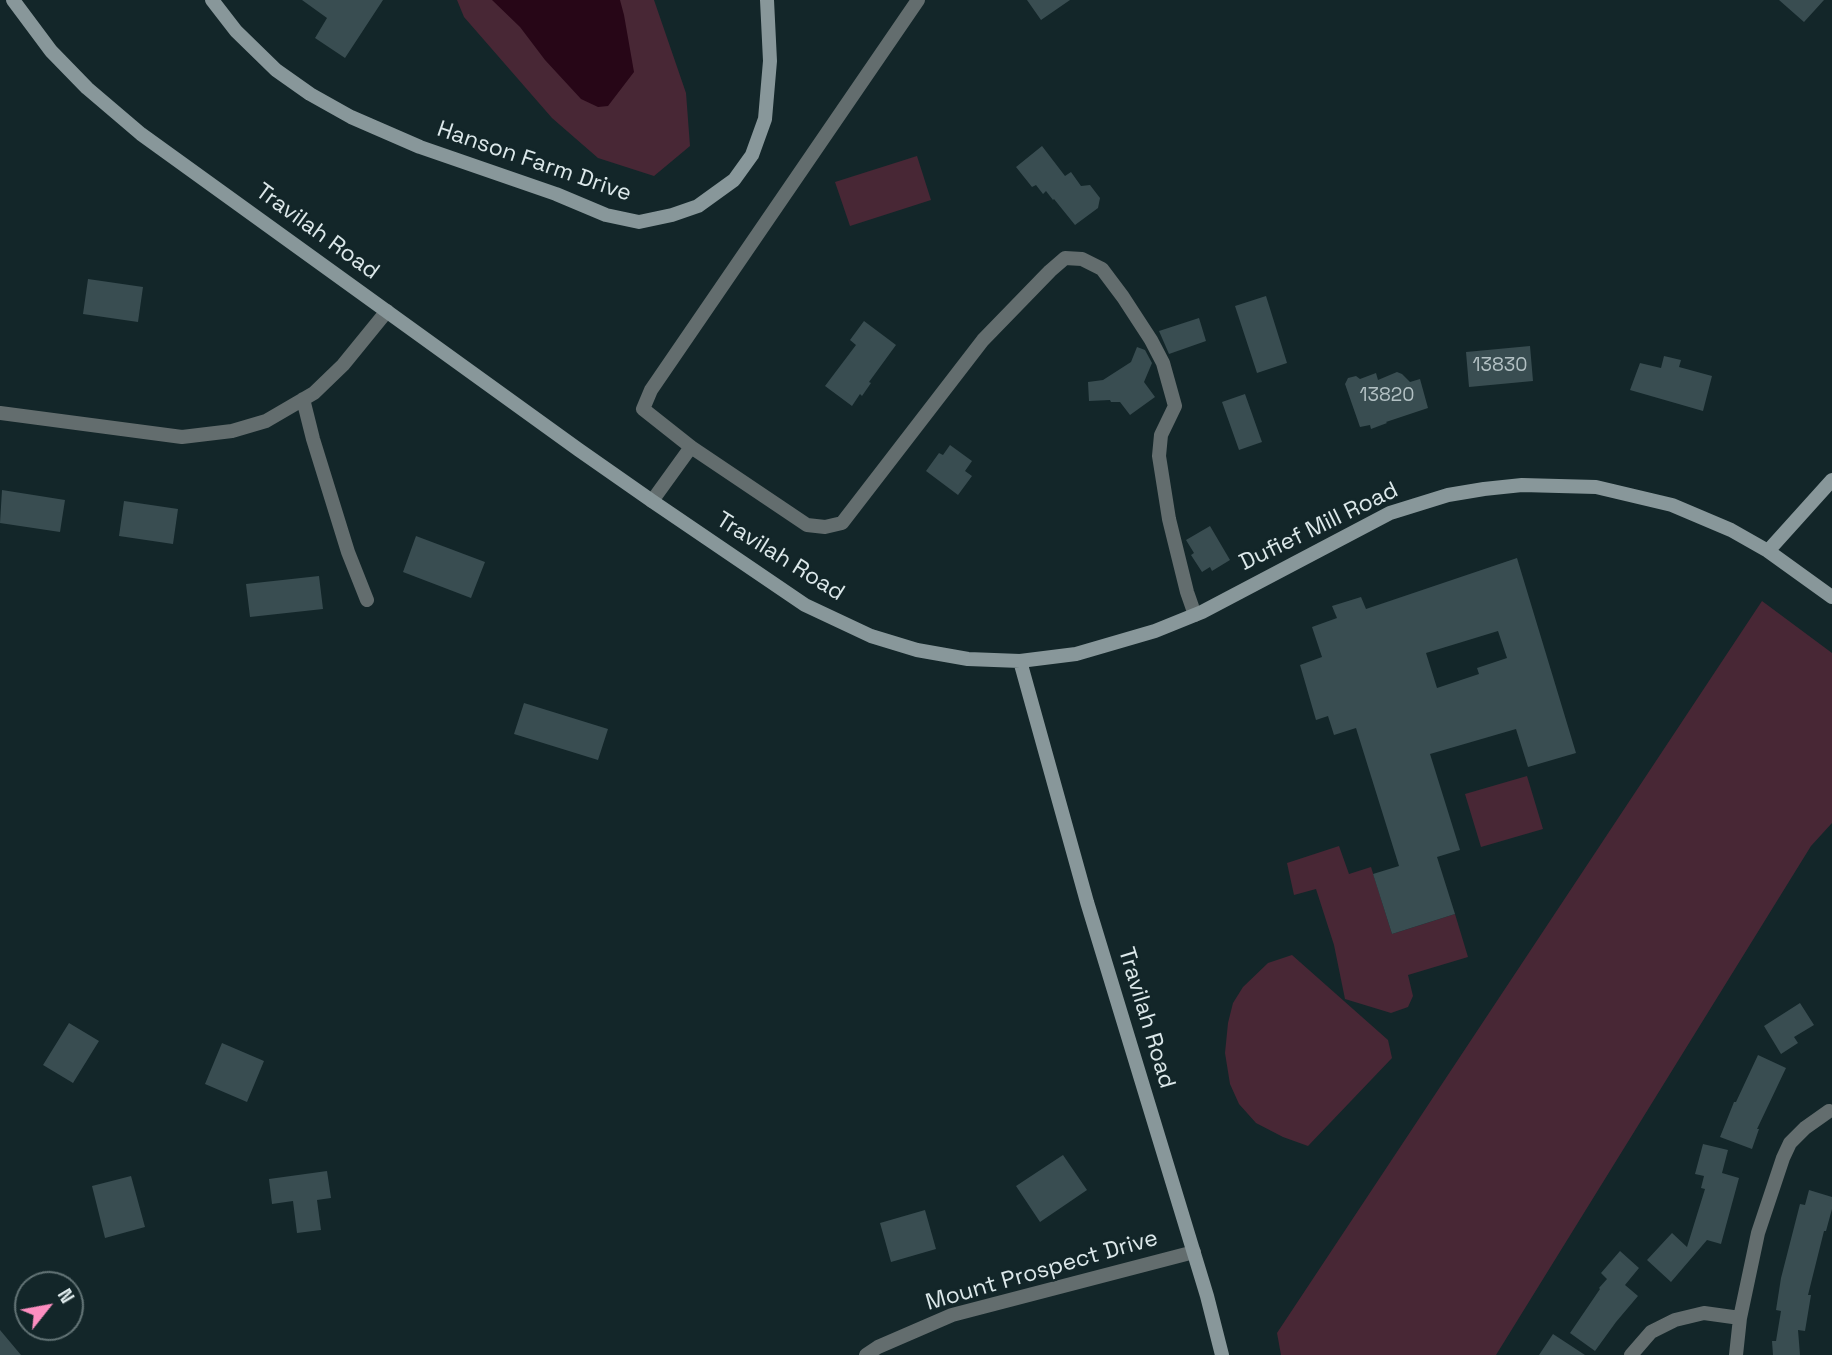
<!DOCTYPE html>
<html>
<head>
<meta charset="utf-8">
<style>
  body { margin:0 }
  #map { position:relative; width:1832px; height:1355px; overflow:hidden; background:#132629; font-family:"Space Grotesk",sans-serif }
  canvas { display:block }
  .north { position:absolute; left:14px; top:1271px; width:70px; height:70px; box-sizing:border-box; background:#132629; border:2px solid #637476; border-radius:50%; rotate:59deg; font-size:19px; font-weight:700; line-height:28px; text-align:center; color:#dce8ea }
  .north::after { content:''; display:block; margin:auto; width:24px; height:32px; background:#fd8ec0; clip-path:polygon(50% 0,100% 100%,50% 72%,0 100%) }
</style>
</head>
<body>
<div id="map">
<canvas width="1832" height="1355"></canvas>
<div class="north">N</div>
</div>
<script>
const ctx = document.querySelector('canvas').getContext('2d');
ctx.lineJoin = 'round';
function fillPath(path, color) { ctx.fillStyle = color; ctx.fill(path, 'evenodd'); }
const poly = rows => new Path2D(rows.map(r => 'M' + r).join(''));
function stroke(path, color, width, dash) { ctx.strokeStyle = color; ctx.lineWidth = width; ctx.lineCap = dash ? 'butt' : 'round'; ctx.setLineDash(dash || []); ctx.stroke(path); }
function label(font, color, halo, rows, align = 'center') {
  ctx.font = font + ' "Space Grotesk",sans-serif'; ctx.lineWidth = 5; ctx.setLineDash([]); ctx.textBaseline = 'middle'; ctx.strokeStyle = halo; ctx.fillStyle = color; for (const [text, x, y, turn = 0] of rows) {
    ctx.save(); ctx.translate(x, y); ctx.rotate((+turn || 0) * Math.PI / 180); ctx.textAlign = isNaN(turn) ? turn : align; if (halo) ctx.strokeText(text, 0, 0); ctx.fillText(text, 0, 0); ctx.restore();
  }
}
const green = poly([
  [457,0,654,0,686,93,690,146,654,176,598,158,552,118,464,17],
  [917,156,931,200,850,226,835,182],
  [1762,601,1832,653,1832,823,1811,846,1496,1355,1281,1355,1277,1333],
  [1527,776,1543,829,1481,847,1465,794],
  [1339,846,1349,874,1371,867,1392,934,1455,914,1468,957,1408,975,1413,996,1408,1007,1391,1013,1345,999,1334,945,1316,889,1294,895,1287,863],
  [1292,955,1388,1040,1392,1058,1308,1146,1283,1137,1256,1123,1239,1104,1230,1084,1225,1053,1228,1023,1233,1003,1243,987,1268,963]
]);
const water = poly([
  [492,0,620,0,624,15,634,72,608,106,598,107,581,99,545,60,520,27]
]);
const building = poly([
  [302,0,383,0,345,58,315,38,327,18],
  [1027,0,1070,0,1041,20],
  [1779,0,1824,0,1804,22],
  [1042,146,1065,176,1071,172,1081,186,1090,185,1100,198,1098,208,1075,225,1054,199,1053,200,1046,191,1043,194,1036,185,1032,187,1016,167],
  [88,279,143,287,138,322,83,314],
  [1266,296,1287,363,1257,373,1235,306],
  [1199,318,1206,341,1169,354,1159,331],
  [864,321,896,345,869,382,871,383,862,396,860,394,852,406,825,386,856,345,850,340],
  [1530,346,1533,381,1469,387,1466,352],
  [1137,347,1145,350,1152,363,1144,382,1155,397,1130,415,1120,402,1111,402,1110,400,1089,401,1088,382,1103,380,1131,362],
  [1664,356,1681,360,1679,367,1712,376,1703,411,1630,390,1640,363,1661,368],
  [1397,372,1402,374,1410,382,1420,379,1428,408,1386,422,1387,423,1371,429,1370,425,1360,427,1345,384,1348,378,1356,376,1360,379,1376,373,1378,380],
  [1245,394,1262,442,1239,450,1222,402],
  [950,445,972,461,965,471,972,476,958,495,926,471,939,453,943,455],
  [2,490,65,500,60,532,0,523],
  [124,501,178,509,173,544,119,536],
  [1210,526,1230,560,1212,571,1210,567,1202,572,1191,555,1194,553,1186,540],
  [416,536,485,562,471,598,403,572],
  [1517,558,1576,753,1528,767,1516,729,1430,754,1460,850,1437,857,1455,914,1392,934,1373,874,1399,866,1356,728,1334,735,1328,716,1316,720,1300,665,1322,657,1312,627,1337,618,1332,606,1361,597,1366,609],
  [1498,631,1507,658,1477,668,1479,674,1437,688,1426,653],
  [319,576,323,609,250,617,246,584],
  [524,703,608,729,598,760,514,734],
  [1800,1003,1814,1025,1794,1037,1798,1043,1781,1054,1764,1026],
  [69,1023,99,1041,73,1083,43,1065],
  [222,1043,264,1061,247,1102,205,1084],
  [1758,1055,1786,1068,1757,1129,1759,1129,1752,1149,1720,1137,1734,1102,1736,1102],
  [1703,1144,1728,1150,1722,1173,1739,1178,1721,1244,1707,1240,1671,1282,1647,1260,1672,1233,1687,1247,1705,1189,1701,1188,1704,1176,1695,1174],
  [1063,1155,1087,1190,1040,1222,1016,1186],
  [327,1171,331,1198,317,1200,321,1230,297,1233,293,1201,272,1204,269,1179],
  [131,1176,145,1227,105,1238,92,1186],
  [1809,1190,1832,1197,1832,1209,1826,1231,1824,1231,1808,1295,1811,1295,1805,1331,1798,1330,1800,1355,1773,1355,1772,1341,1776,1341,1781,1311,1776,1310,1781,1278,1800,1204,1805,1205],
  [925,1210,936,1249,891,1262,880,1223],
  [1620,1251,1639,1268,1625,1285,1638,1296,1616,1322,1595,1351,1570,1333,1600,1289,1599,1288,1607,1279,1601,1273],
  [0,1330,21,1355,0,1355],
  [1553,1334,1585,1355,1539,1355]
]);
const street = poly([
  [303,399,313,439,348,552,367,600],
  [0,413,182,437,232,431,266,421,314,393,343,365,387,311],
  [691,447,807,525,825,527,842,523,983,340,1050,271,1065,258,1082,259,1102,269,1123,297,1151,340,1163,363,1175,406,1161,435,1159,456,1169,519,1187,592,1195,615],
  [652,501,691,447,643,409,651,390,918,0],
  [866,1355,878,1347,952,1315,1194,1252],
  [1631,1355,1651,1332,1675,1320,1704,1313,1740,1318],
  [1736,1355,1740,1318,1758,1233,1783,1158,1790,1143,1805,1128,1829,1111]
]);
const secondary = poly([
  [13,0,51,51,87,88,141,134,579,450,652,501,805,605,871,636,917,650,968,659,1020,661,1076,654,1155,631,1202,612,1390,513,1448,495,1484,489,1522,485,1596,487,1672,505,1731,530,1768,551,1832,597],
  [212,0,236,31,276,70,310,94,351,117,420,147,556,194,606,215,639,222,672,215,698,206,734,180,752,155,765,119,770,61,767,0],
  [1768,551,1832,480],
  [1020,661,1087,902,1207,1296,1222,1355]
]);
const numberNames = [
  ["13830",1500,366],
  ["13820",1387,396]
];
const streetNames = [
  ["Hanson Farm Drive",534,162,19],
  ["Travilah Road",317,232,36],
  ["Dufief Mill Road",1319,527,-26],
  ["Travilah Road",780,557,32],
  ["Travilah Road",1146,1018,73],
  ["Mount Prospect Drive",1042,1271,-16]
];
fillPath(green, '#482735');
fillPath(water, '#270617');
fillPath(building, '#394d51');
stroke(street, '#636d6e', 14);
stroke(secondary, '#88979a', 14);
label('19px', '#b3c1c4', null, numberNames);
label('23px', '#dce8ea', '#132629', streetNames);
</script>
</body>
</html>
